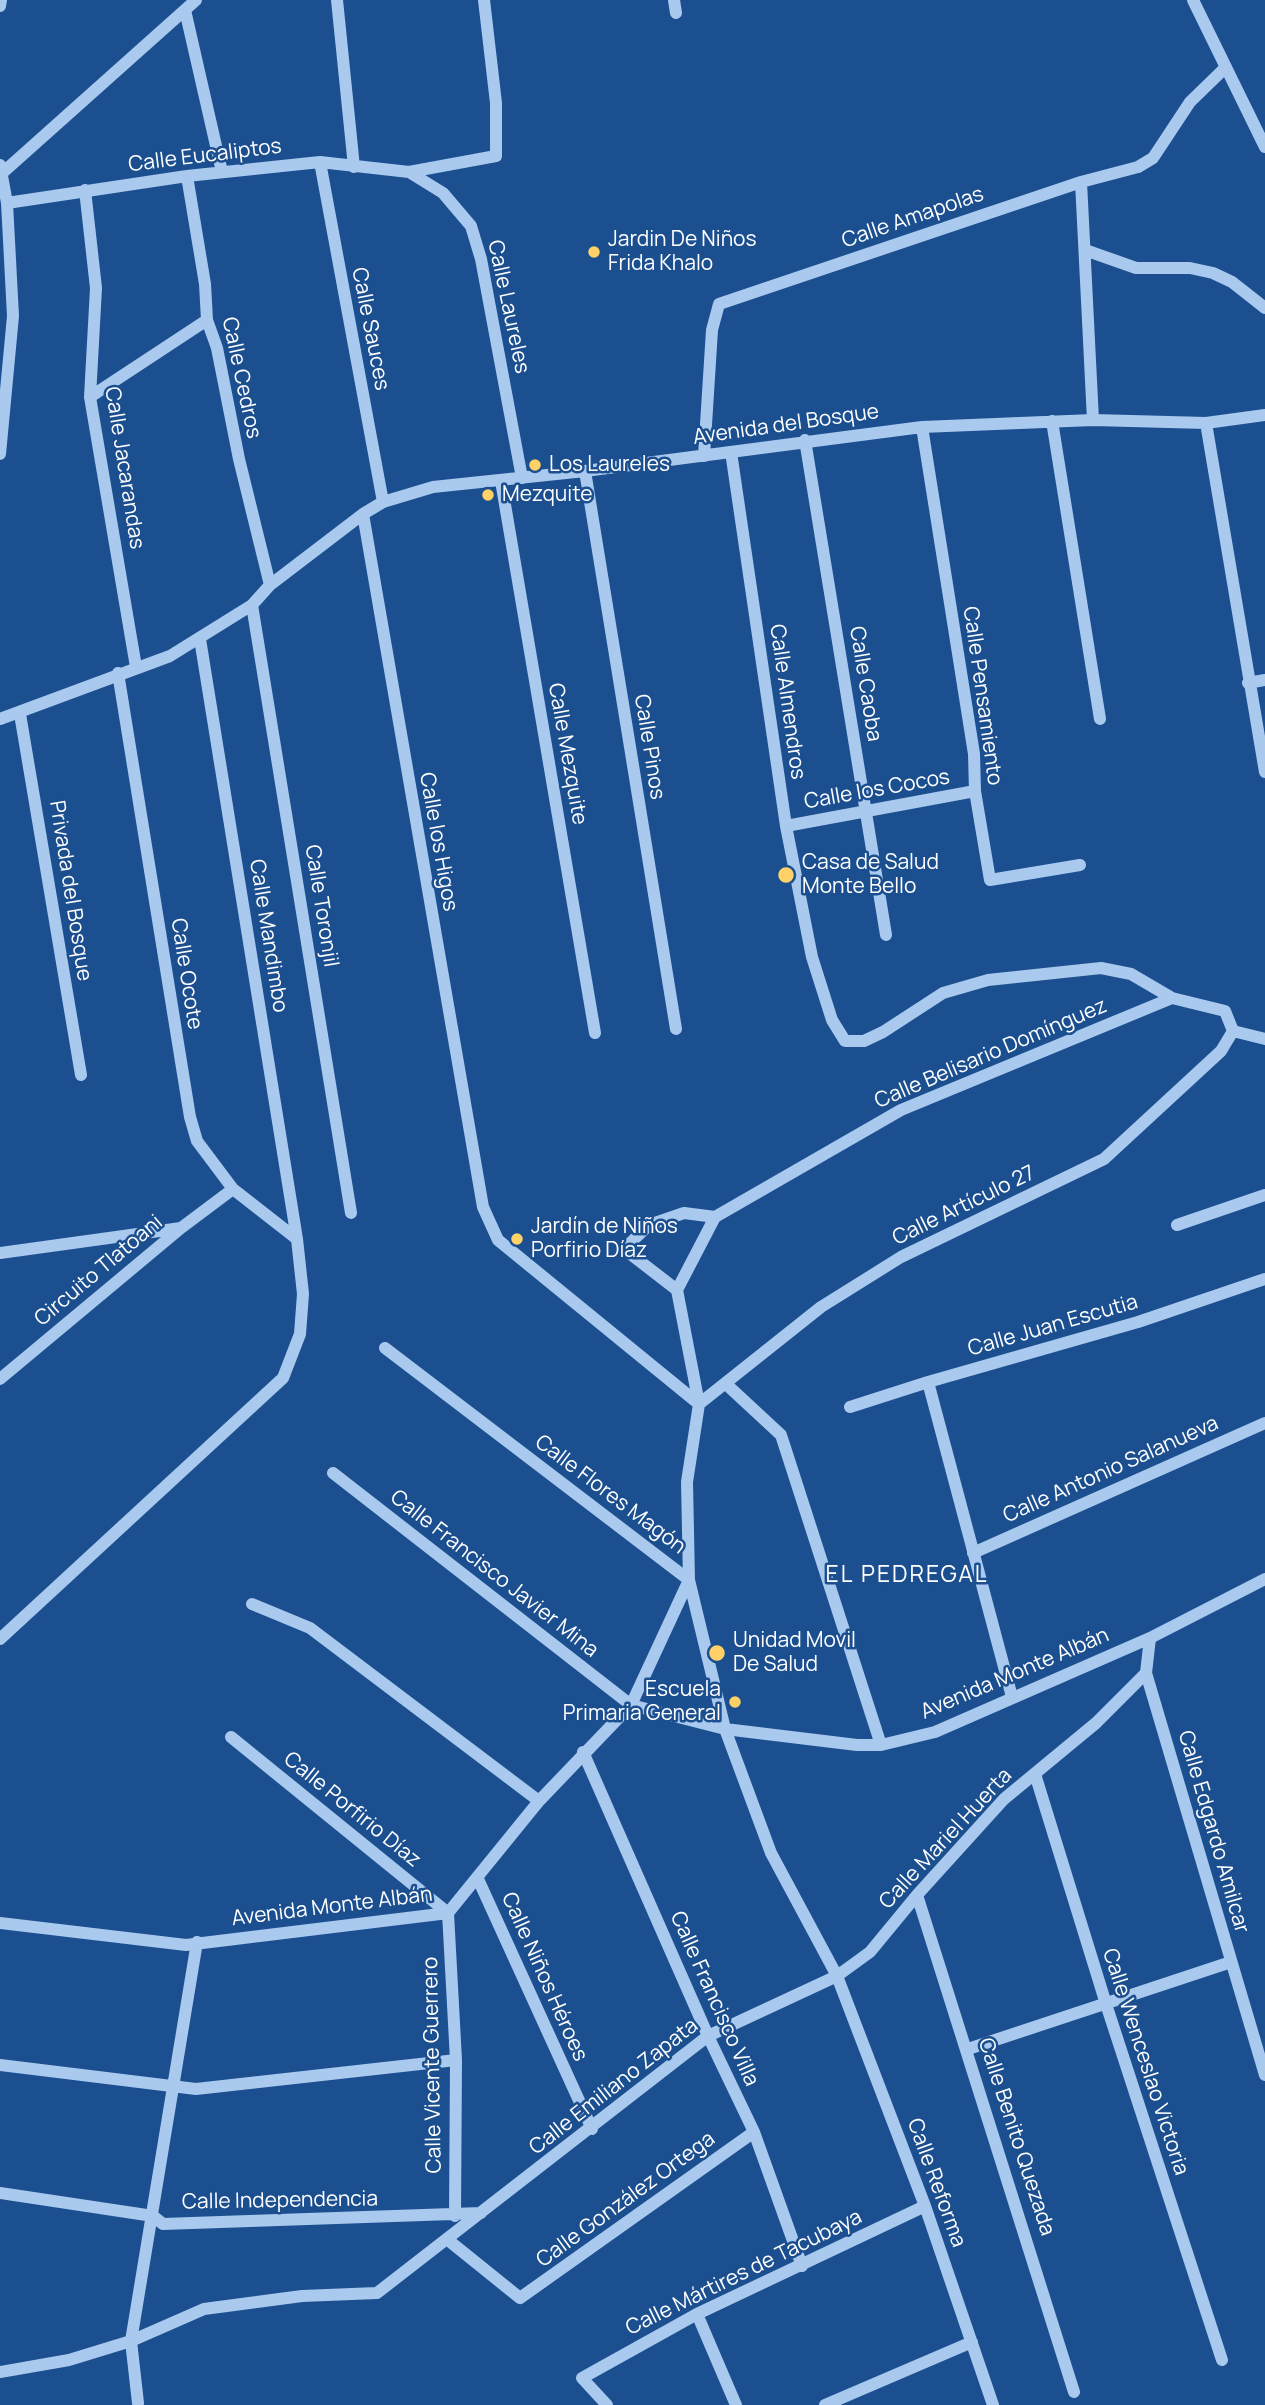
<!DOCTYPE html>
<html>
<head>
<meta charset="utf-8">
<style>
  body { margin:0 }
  canvas { display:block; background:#1b4f8f }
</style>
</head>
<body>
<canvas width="1265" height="2405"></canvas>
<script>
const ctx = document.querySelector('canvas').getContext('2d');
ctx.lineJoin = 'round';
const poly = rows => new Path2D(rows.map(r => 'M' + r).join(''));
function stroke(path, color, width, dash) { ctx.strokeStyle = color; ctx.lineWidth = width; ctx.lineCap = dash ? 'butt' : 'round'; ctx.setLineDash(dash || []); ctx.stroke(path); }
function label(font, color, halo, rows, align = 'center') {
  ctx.font = font + ' Manrope,sans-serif'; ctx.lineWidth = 5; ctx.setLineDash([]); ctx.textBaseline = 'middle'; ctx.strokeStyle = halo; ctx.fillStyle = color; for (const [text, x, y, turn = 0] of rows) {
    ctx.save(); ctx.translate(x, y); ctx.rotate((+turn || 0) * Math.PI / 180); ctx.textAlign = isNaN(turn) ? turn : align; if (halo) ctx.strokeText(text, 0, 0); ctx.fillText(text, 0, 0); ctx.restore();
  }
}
const minor = poly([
  [337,0,354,167],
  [674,0,676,13],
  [1193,0,1265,147],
  [0,6,1,0],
  [185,10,222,172],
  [320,162,383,502],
  [0,165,7,203,13,316,0,454],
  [409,172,443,193,471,226,481,259,522,478],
  [0,175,196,0],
  [187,176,205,284,207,320,217,348,239,459,270,585],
  [1081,182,1093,420],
  [85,190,96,288,90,397,136,667],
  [7,203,187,176,320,162,409,172,496,156,496,103,484,0],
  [1085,250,1136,268,1190,268,1213,273,1232,282,1265,308],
  [90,397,207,320],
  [1052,421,1100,719],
  [1206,423,1265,772],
  [922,427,974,754,975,791,990,880,1080,865],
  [805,440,886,935],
  [731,452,786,826,812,957,832,1020,845,1041,864,1041,883,1032,943,993,988,980,1101,968,1131,974,1172,998],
  [704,456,712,330,719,304,1081,182,1138,167,1153,158,1190,102,1226,67],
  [585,471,676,1029],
  [501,481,595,1033],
  [363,514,483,1207,498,1240,699,1404],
  [252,605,351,1213],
  [118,673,190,1117,197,1141,233,1189,297,1239],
  [1248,683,1265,680],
  [20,714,81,1075],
  [0,719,170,656,252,605,270,585,363,514,383,502,433,487,585,471,922,427,1093,420,1206,423,1265,415],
  [786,826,975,791],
  [1233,1031,1265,1039],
  [1177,1225,1265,1195],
  [0,1253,181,1228],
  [677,1290,624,1249,649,1225,684,1213,715,1217],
  [385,1348,689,1580,725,1729,771,1853,837,1976,925,2206,993,2405],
  [0,1379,181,1228,233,1189],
  [928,1382,1012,1697],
  [726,1384,781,1435,881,1745],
  [699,1404,821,1307,901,1257,1104,1159,1221,1051,1233,1031],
  [850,1407,928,1382,1138,1322,1265,1279],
  [333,1473,631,1705,725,1729,857,1745,881,1745,935,1732,1150,1638,1265,1579],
  [973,1553,1265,1423],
  [252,1604,310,1628,539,1801],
  [1150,1638,1146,1673,1265,2075],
  [0,1639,283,1378,300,1334,303,1294,297,1239,200,639],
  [231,1737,448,1913,456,2060,455,2216],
  [583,1752,708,2036,754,2132,802,2266],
  [1035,1774,1106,2004,1222,2360],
  [478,1879,592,2129],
  [917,1895,1074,2392],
  [0,1923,186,1945,448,1913,539,1801,631,1705,689,1580,687,1482,699,1404,677,1290,715,1217,901,1110,1172,998,1225,1011,1233,1031],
  [968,2049,1231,1962],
  [0,2065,196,2089,456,2060],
  [0,2193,153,2216,163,2224,481,2213],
  [448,2240,520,2298,754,2132],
  [697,2314,736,2405],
  [0,2372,69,2360,131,2341,204,2309,302,2296,377,2293,708,2036,837,1976,870,1952,917,1895,1004,1799,1096,1723,1146,1673],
  [138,2403,131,2341,197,1942],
  [607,2405,582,2378,697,2314,925,2206],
  [825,2405,972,2342]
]);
const markers = [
  [594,252,7,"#ffd166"],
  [535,465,7,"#ffd166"],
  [488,495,7,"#ffd166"],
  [786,875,9,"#ffd166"],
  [517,1239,7,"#ffd166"],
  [717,1653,9,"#ffd166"],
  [735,1702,7,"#ffd166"]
];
const streetNames = [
  ["Calle Eucaliptos",205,156,-7],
  ["Calle Amapolas",913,218,-19],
  ["Calle Laureles",508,307,78],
  ["Calle Sauces",370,329,79],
  ["Calle Cedros",241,378,78],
  ["Avenida del Bosque",786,425,-8],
  ["Calle Jacarandas",124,468,81],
  ["Calle Caoba",865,684,81],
  ["Calle Pensamiento",982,696,82],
  ["Calle Almendros",787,702,82],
  ["Calle Pinos",649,747,81],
  ["Calle Mezquite",567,754,80],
  ["Calle los Cocos",877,790,-10],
  ["Calle los Higos",438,842,80],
  ["Privada del Bosque",70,891,81],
  ["Calle Toronjil",321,906,81],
  ["Calle Mandimbo",268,936,81],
  ["Calle Ocote",186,974,81],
  ["Calle Belisario Domínguez",991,1054,-23],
  ["Calle Artículo 27",964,1206,-26],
  ["Circuito Tlatoani",99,1271,-40],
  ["Calle Juan Escutia",1053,1326,-16],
  ["Calle Antonio Salanueva",1111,1470,-24],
  ["Calle Flores Magón",610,1495,37],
  ["Calle Francisco Javier Mina",494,1574,38],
  ["Avenida Monte Albán",1015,1674,-23],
  ["Calle Porfirio Díaz",352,1810,39],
  ["Calle Edgardo Amilcar",1213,1832,74],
  ["Calle Mariel Huerta",946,1839,-47],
  ["Avenida Monte Albán",332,1907,-7],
  ["Calle Niños Héroes",544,1977,66],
  ["Calle Francisco Villa",714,1999,66],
  ["Calle Wenceslao Victoria",1145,2062,72],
  ["Calle Vicente Guerrero",433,2065,-91],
  ["Calle Emiliano Zapata",614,2087,-38],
  ["Calle Benito Quezada",1016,2137,72],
  ["Calle Reforma",936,2183,70],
  ["Calle González Ortega",626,2200,-36],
  ["Calle Independencia",280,2201,-1],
  ["Calle Mártires de Tacubaya",744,2273,-26]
];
const poiNames = [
  ["Jardin De Niños",608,240],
  ["Frida Khalo",608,264],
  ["Los Laureles",549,465],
  ["Mezquite",502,495],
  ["Casa de Salud",802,863],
  ["Monte Bello",802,887],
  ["Jardín de Niños",531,1227],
  ["Porfirio Díaz",531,1251],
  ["Unidad Movil",733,1641],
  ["De Salud",733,1665],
  ["Escuela",721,1690,"right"],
  ["Primaria General",721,1714,"right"]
];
const neighbourhoodNames = [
  ["EL PEDREGAL",907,1576]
];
stroke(minor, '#a9c9ee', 12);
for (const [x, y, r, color] of markers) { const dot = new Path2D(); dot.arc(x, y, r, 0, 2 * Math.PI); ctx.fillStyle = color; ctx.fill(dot); stroke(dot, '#1b4f8f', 2.5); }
label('21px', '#fff', '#1b4f8f', streetNames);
label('21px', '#fff', '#1b4f8f', poiNames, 'left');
ctx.letterSpacing = '2px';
label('23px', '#fff', '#1b4f8f', neighbourhoodNames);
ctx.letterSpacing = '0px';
</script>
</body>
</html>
